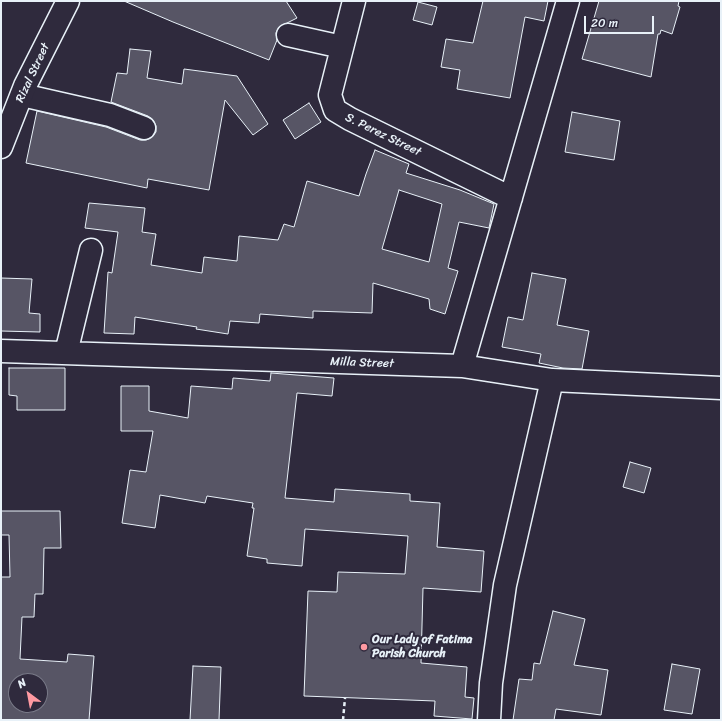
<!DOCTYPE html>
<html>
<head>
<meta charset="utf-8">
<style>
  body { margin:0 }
  #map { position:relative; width:722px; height:721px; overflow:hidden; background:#2f2a3d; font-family:Sriracha,sans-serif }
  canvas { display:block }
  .frame { position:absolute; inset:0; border:2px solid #e8f1f8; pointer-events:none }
  .north { position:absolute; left:8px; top:673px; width:40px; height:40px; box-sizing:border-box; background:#2f2a3d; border:1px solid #797a88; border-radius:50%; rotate:328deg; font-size:11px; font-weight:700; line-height:16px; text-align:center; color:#e8f1f8 }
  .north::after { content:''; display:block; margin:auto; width:14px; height:18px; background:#ff9aa2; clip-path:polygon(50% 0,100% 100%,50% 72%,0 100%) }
  .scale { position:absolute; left:584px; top:16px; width:70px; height:18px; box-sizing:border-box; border:2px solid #e8f1f8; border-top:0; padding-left:5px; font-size:12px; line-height:14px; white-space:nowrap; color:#e8f1f8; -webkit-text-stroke:3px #2f2a3d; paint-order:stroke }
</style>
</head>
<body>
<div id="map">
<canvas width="722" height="721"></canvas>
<div class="frame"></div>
<div class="north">N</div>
<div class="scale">20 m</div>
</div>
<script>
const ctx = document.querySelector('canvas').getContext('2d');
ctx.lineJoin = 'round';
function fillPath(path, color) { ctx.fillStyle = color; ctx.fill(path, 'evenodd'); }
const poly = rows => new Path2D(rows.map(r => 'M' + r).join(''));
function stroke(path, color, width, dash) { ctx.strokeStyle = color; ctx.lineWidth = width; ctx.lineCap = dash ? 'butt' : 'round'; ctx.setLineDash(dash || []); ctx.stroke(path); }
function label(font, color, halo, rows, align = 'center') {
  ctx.font = font + ' Sriracha,sans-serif'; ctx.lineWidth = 4; ctx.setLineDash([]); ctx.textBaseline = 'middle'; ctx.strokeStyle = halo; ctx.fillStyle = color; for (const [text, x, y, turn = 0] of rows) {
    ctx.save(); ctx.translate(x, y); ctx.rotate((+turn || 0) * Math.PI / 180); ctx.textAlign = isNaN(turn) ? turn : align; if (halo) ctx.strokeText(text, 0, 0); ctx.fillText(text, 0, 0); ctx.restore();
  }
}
const building = poly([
  [124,1,286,1,297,18,279,27,276,33,277,40,269,60,173,22,124,1],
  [483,1,548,1,544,21,525,17,510,98,457,89,460,70,441,67,446,39,473,43,483,1],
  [599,1,679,1,678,6,680,7,672,34,661,30,660,34,658,34,651,77,582,59,599,1],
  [418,2,437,7,432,25,413,20,418,2],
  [130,49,151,51,147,78,182,84,184,69,237,76,268,124,253,135,225,100,209,190,148,179,147,188,26,163,37,111,106,127,140,140,146,140,152,137,156,132,156,126,153,120,148,116,111,102,117,73,127,74,130,49],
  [309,103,321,122,295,139,283,120,309,103],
  [572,112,620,121,614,160,565,152,572,112],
  [375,150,409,164,406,173,460,190,494,204,489,228,459,222,448,268,458,271,445,314,430,309,429,299,373,283,372,313,313,311,313,318,260,314,259,323,230,321,228,334,196,329,197,327,135,317,134,334,104,333,108,272,112,273,118,232,85,228,89,203,145,208,142,232,156,234,151,265,202,273,204,257,237,261,239,236,278,240,284,224,294,227,307,181,359,196,366,174,375,150],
  [399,190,442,204,429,262,382,249,399,190],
  [532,273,566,279,557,325,589,331,582,369,563,368,539,363,541,354,502,347,508,317,523,320,532,273],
  [1,278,32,279,29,313,40,314,40,332,1,331,1,278],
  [9,368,65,368,65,410,17,410,17,396,9,395,9,368],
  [271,373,334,378,332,396,297,393,285,498,334,502,335,489,410,494,410,501,440,503,437,547,484,551,481,592,423,588,421,663,467,667,465,697,474,698,472,719,434,716,435,701,304,696,308,591,337,592,338,572,405,574,408,536,305,529,302,566,267,563,267,559,247,556,254,508,252,508,253,503,207,496,205,503,160,495,155,528,122,523,130,470,146,472,153,431,121,431,121,386,149,386,149,411,188,418,191,386,232,389,233,378,270,381,271,373],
  [630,462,651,468,644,493,623,487,630,462],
  [1,511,60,511,61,548,44,548,43,594,35,594,34,617,22,617,20,659,67,662,68,654,94,656,89,720,1,720,1,577,10,577,9,535,1,535,1,511],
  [16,681,40,681,40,705,16,705,16,681],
  [553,611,585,619,574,665,608,670,601,715,556,709,554,720,513,720,519,679,532,680,534,663,540,664,553,611],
  [672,664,700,669,692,714,664,710,672,664],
  [193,666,221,667,219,720,190,720,193,666]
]);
const path = poly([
  [343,720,345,698]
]);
const minor = poly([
  [354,1,330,95,335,110,350,119,511,198],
  [288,35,342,47],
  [22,95,110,115,144,128],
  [1,351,462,366,552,380,721,388],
  [66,353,91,250],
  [462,366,568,1],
  [489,720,491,683,505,585,552,380]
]);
const tertiary = poly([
  [1,147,25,86,68,1]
]);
const markers = [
  [364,647,4,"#ff9aa2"]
];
const streetNames = [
  ["Rizal Street",33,73,-65],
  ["S. Perez Street",383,135,26],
  ["Milla Street",362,363,2]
];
const poiNames = [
  ["Our Lady of Fatima",372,640],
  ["Parish Church",372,654]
];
fillPath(building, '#575565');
stroke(building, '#e8f1f8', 1);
stroke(minor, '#e8f1f8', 25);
stroke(tertiary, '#e8f1f8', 25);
stroke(path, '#e8f1f8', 2.5, [4, 3]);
stroke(minor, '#2f2a3d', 22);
stroke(tertiary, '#2f2a3d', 22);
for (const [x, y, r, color] of markers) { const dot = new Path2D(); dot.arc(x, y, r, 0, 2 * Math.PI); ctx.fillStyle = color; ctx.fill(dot); stroke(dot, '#2f2a3d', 1.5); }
label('12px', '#e8f1f8', '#2f2a3d', streetNames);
label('bold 12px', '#e8f1f8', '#2f2a3d', poiNames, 'left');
</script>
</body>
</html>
